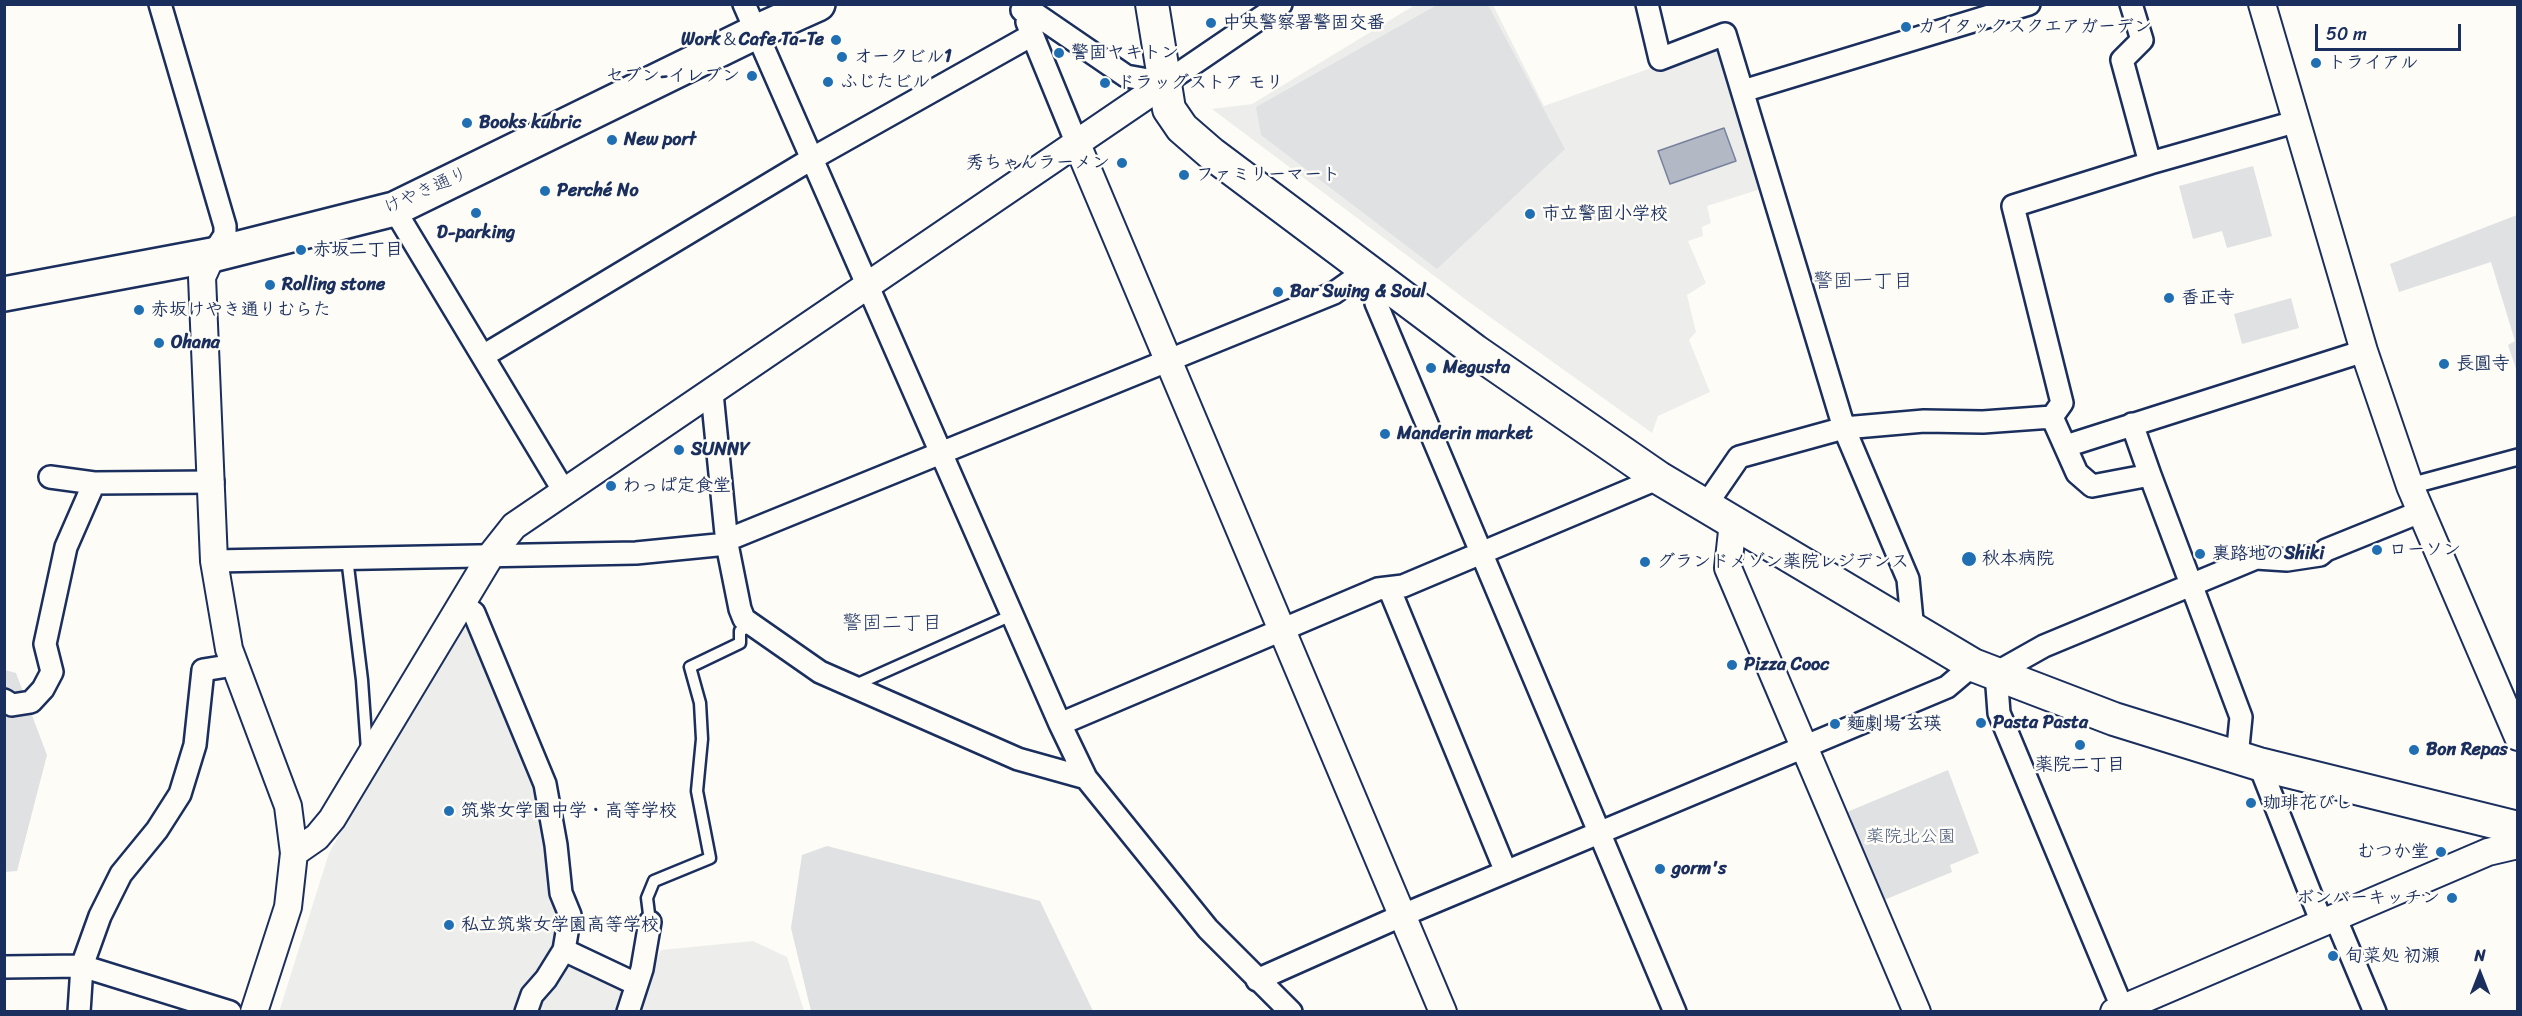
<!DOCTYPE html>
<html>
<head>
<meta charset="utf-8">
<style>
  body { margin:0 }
  #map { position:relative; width:2522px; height:1016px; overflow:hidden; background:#fdfcf7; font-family:Sriracha,sans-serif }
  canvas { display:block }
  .frame { position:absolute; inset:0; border:6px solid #1b2f5e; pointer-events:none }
  .north { position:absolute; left:2450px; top:944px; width:60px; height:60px; -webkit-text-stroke:4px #fdfcf7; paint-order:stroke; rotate:0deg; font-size:16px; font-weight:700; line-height:24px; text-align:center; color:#1b2f5e }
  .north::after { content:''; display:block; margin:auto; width:21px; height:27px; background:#1b2f5e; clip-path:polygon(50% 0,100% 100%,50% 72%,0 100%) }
  .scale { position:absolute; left:2315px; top:24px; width:146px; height:27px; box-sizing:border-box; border:3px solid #1b2f5e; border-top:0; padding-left:8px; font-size:18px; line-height:21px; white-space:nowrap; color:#1b2f5e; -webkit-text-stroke:4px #fdfcf7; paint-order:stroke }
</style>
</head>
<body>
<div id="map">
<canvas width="2522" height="1016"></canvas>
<div class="frame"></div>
<div class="north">N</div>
<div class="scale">50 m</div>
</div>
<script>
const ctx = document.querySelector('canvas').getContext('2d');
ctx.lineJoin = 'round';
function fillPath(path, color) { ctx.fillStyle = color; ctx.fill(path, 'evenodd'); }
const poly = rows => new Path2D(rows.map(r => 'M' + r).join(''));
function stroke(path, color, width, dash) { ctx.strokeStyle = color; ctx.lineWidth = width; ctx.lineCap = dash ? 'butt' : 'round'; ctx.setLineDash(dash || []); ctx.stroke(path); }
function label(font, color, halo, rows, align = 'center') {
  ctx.font = font + ' Sriracha,"Klee One",sans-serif'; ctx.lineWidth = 5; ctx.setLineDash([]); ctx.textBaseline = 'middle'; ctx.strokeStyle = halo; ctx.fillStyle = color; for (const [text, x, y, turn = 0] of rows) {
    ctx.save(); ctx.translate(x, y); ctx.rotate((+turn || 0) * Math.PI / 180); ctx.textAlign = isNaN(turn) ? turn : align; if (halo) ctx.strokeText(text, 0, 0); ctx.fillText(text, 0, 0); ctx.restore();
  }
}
const built = poly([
  [1415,5,1493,5,1544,106,1716,45,1761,189,1707,206,1711,223,1702,227,1703,236,1688,241,1706,283,1687,295,1696,332,1689,340,1710,392,1658,416,1652,433,1469,302,1212,109,1252,104],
  [462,621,471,621,539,789,562,915,553,953,642,992,661,950,753,941,787,957,804,1011,279,1012,329,853]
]);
const green = poly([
  [1437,5,1488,5,1565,149,1437,269,1261,135,1256,107],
  [2253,166,2272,236,2227,248,2222,231,2193,239,2179,186],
  [2517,215,2517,372,2508,345,2515,341,2491,262,2399,292,2390,264],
  [2291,298,2299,328,2242,344,2234,314],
  [5,670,16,673,47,755,17,871,5,872],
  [1948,770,1979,853,1950,865,1952,872,1884,900,1847,812],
  [827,846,1040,901,1093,1011,811,1011,791,928,802,855]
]);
const water = poly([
  [1724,128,1736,161,1670,184,1658,151,1724,128]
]);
const service = poly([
  [347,558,362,680,367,750],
  [853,686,1012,615],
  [650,922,647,898,654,881,710,858,697,791,702,739,700,703,690,667,740,643,740,631,752,625]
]);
const pedestrian = poly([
  [2410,486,2518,457]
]);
const minor = poly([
  [160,4,225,226,225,235,212,255],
  [744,4,1060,724,1086,778],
  [1647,4,1660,59,1725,34,1844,428,1908,579,1913,631],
  [2131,4,2142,40,2122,60,2150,163,2298,121],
  [1022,10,1034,13,1126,76,1165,83,1281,4],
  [1027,22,1077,144],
  [1743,91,2029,4],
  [394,209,565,493],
  [1380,278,1376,303,1675,1012],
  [483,356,813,158,1032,35],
  [712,393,727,544,740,609,744,619,820,672,1018,759,1086,778,1208,929,1291,1012],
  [2052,417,2062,403,2013,206,2150,163],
  [2132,424,2150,475],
  [2066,446,2364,351],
  [50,477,94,483,213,482],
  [1706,505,1739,457,1844,428,1924,421,1983,422,2052,417,2077,473,2092,486,2150,475,2241,717,2237,757],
  [727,540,1334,293,1368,269],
  [214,561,636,553,727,544],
  [1389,588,1506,872],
  [462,604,474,613,545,784,556,845,561,893,570,915,564,950,636,984],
  [4,700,12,705,31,702,43,689,52,672,45,644,66,547,94,483],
  [1060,724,1378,589,1403,586,1659,478],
  [2259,764,2322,923],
  [2335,917,2375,1012],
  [4,967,82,966,100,916,121,874,157,830,180,794,195,745,203,670,234,665],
  [1257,980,1403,915,1947,687,1973,665],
  [79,1012,82,966,230,1012],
  [526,1012,532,995,546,979,564,950],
  [628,1012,642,969,650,922],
  [2124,1012,1999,713,1996,673,2044,646,2256,558,2287,560,2320,555,2326,550,2420,512]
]);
const tertiary = poly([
  [2262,4,2364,351,2410,486,2518,737],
  [1077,144,1443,1012],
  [212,255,202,277,214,561,229,649,288,806,294,853],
  [1733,522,1728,568,1917,1012],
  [254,1012,288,907,294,853,317,837,332,819,491,555,514,526,1165,83],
  [2114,1012,2488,852,2518,845]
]);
const primary = poly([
  [1152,4,1169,109,1182,128,1212,154,1475,351,1659,478,1973,665,2114,719,2259,764,2518,828]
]);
const trunk = poly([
  [4,294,212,255,394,209,758,31,818,4]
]);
const markers = [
  [1211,23,6,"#1f6fb2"],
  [1906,27,6,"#1f6fb2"],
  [836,40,6,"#1f6fb2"],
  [1059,53,6,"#1f6fb2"],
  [842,57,6,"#1f6fb2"],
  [2316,63,6,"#1f6fb2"],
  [752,76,6,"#1f6fb2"],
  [828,82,6,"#1f6fb2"],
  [1105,83,6,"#1f6fb2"],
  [467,123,6,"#1f6fb2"],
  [612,140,6,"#1f6fb2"],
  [1122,163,6,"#1f6fb2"],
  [1184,175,6,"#1f6fb2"],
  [545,191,6,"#1f6fb2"],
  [476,213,6,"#1f6fb2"],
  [1530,214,6,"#1f6fb2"],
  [301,250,6,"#1f6fb2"],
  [270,285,6,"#1f6fb2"],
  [1278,292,6,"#1f6fb2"],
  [2169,298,6,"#1f6fb2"],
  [139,310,6,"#1f6fb2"],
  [159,343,6,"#1f6fb2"],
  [2444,364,6,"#1f6fb2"],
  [1431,368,6,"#1f6fb2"],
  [1385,434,6,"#1f6fb2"],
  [679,450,6,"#1f6fb2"],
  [611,486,6,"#1f6fb2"],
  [2377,550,6,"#1f6fb2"],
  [2200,554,6,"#1f6fb2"],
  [1969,559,8,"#1f6fb2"],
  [1645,562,6,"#1f6fb2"],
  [1732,665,6,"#1f6fb2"],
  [1981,723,6,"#1f6fb2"],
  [1835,724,6,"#1f6fb2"],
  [2080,745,6,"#1f6fb2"],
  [2414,750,6,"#1f6fb2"],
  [2251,803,6,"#1f6fb2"],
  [449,811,6,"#1f6fb2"],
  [2441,852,6,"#1f6fb2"],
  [1660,869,6,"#1f6fb2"],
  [2452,898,6,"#1f6fb2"],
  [449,925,6,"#1f6fb2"],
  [2333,956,6,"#1f6fb2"]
];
const poiNames = [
  ["中央警察署警固交番",1223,23],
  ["カイタックスクエアガーデン",1918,27],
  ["Work＆Cafe Ta-Te",824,40,"right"],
  ["警固ヤキトン",1071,53],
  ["オークビル1",854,57],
  ["トライアル",2328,63],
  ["セブン-イレブン",740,76,"right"],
  ["ふじたビル",840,82],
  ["ドラッグストア モリ",1117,83],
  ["Books kubric",479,123],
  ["New port",624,140],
  ["秀ちゃんラーメン",1110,163,"right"],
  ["ファミリーマート",1196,175],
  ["Perché No",557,191],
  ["市立警固小学校",1542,214],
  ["D-parking",476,233,"center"],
  ["赤坂二丁目",313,250],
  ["Rolling stone",282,285],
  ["Bar Swing & Soul",1290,292],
  ["香正寺",2181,298],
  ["赤坂けやき通りむらた",151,310],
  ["Ohana",171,343],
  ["長圓寺",2456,364],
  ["Megusta",1443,368],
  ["Manderin market",1397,434],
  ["SUNNY",691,450],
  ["わっぱ定食堂",623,486],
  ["ローソン",2389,550],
  ["裏路地のShiki",2212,554],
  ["秋本病院",1982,559],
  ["グランドメゾン薬院レジデンス",1657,562],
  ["Pizza Cooc",1744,665],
  ["Pasta Pasta",1993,723],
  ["麵劇場 玄瑛",1847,724],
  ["Bon Repas",2426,750],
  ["薬院二丁目",2080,765,"center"],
  ["珈琲花びし",2263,803],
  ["筑紫女学園中学・高等学校",461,811],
  ["むつか堂",2429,852,"right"],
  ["gorm's",1672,869],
  ["ボンバーキッチン",2440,898,"right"],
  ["私立筑紫女学園高等学校",461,925],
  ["旬菜処 初瀬",2345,956]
];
const streetNames = [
  ["けやき通り",426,191,-24]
];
const parkNames = [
  ["薬院北公園",1911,837]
];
const neighbourhoodNames = [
  ["警固一丁目",1863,282],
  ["警固二丁目",892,624]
];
fillPath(built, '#edeeec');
fillPath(green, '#e0e1e3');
fillPath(water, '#b3b8c5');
stroke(water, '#76819c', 1.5);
stroke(service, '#1b2f5e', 15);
stroke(pedestrian, '#1b2f5e', 20);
stroke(minor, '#1b2f5e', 26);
stroke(tertiary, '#1b2f5e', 30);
stroke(primary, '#1b2f5e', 36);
stroke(trunk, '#1b2f5e', 38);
stroke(service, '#fdfcf7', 10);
stroke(pedestrian, '#fdfcf7', 15);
stroke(minor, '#fdfcf7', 21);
stroke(tertiary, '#fdfcf7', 26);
stroke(primary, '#fdfcf7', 32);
stroke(trunk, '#fdfcf7', 33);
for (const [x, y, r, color] of markers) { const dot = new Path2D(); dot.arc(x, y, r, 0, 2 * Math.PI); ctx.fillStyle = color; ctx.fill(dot); stroke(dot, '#fdfcf7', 2); }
label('bold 18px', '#1b2f5e', '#fdfcf7', poiNames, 'left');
label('18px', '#1b2f5e', '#fdfcf7', streetNames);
label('18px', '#4c5c7f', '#fdfcf7', parkNames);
label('20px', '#1b2f5e', '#fdfcf7', neighbourhoodNames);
</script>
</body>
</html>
